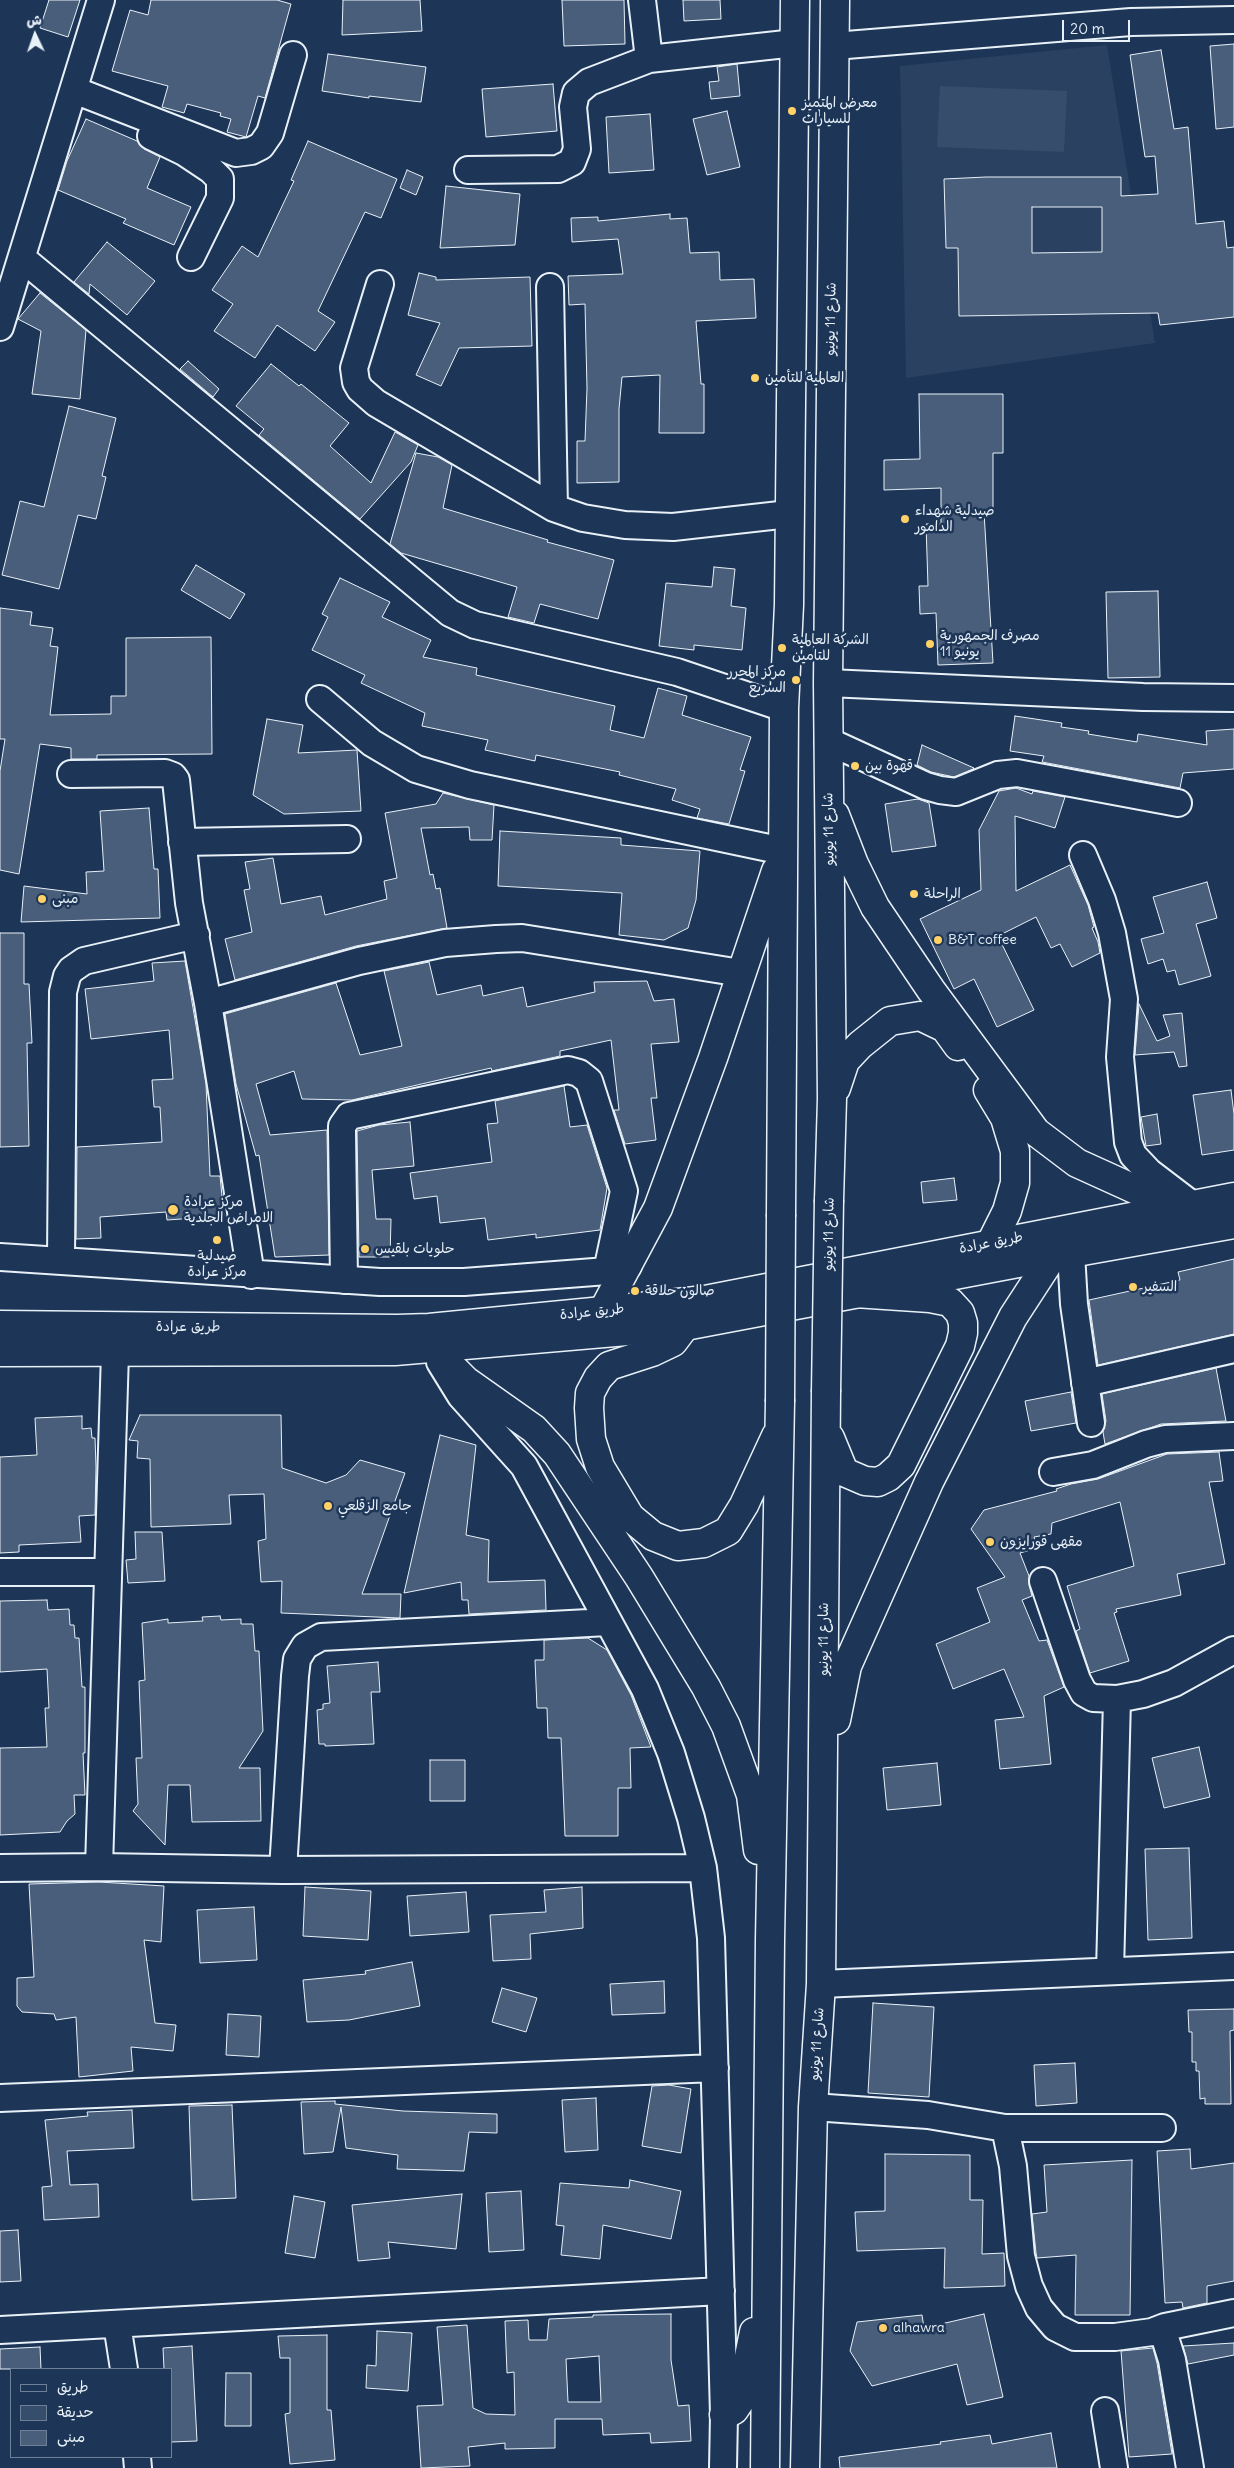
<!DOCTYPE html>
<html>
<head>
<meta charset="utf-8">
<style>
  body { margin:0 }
  #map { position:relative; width:1234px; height:2468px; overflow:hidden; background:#1d3557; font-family:Delius,"Playpen Sans Arabic",sans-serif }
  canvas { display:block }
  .legend { position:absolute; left:10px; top:2368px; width:162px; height:90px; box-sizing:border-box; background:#1d3557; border:1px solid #6e8097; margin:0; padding:6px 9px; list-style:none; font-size:15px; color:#e8f1f8 }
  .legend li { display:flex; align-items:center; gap:10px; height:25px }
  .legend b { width:25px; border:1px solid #6e8097 }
  .north { position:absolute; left:10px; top:10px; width:50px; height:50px; -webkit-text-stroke:4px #1d3557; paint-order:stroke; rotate:357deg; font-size:14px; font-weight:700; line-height:20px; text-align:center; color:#e8f1f8 }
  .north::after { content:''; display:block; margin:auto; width:18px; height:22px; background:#e8f1f8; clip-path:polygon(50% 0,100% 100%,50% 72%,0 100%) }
  .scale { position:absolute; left:1062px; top:20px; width:68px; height:22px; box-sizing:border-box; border:2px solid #e8f1f8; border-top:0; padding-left:6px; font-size:15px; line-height:18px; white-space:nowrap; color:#e8f1f8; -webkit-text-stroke:4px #1d3557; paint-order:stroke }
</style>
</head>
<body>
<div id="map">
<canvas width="1234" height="2468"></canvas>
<ul class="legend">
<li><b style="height:6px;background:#1d3557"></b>طريق</li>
<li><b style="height:14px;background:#374d6c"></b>حديقة</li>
<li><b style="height:14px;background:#495e7a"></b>مبنى</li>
</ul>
<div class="north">ش</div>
<div class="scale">20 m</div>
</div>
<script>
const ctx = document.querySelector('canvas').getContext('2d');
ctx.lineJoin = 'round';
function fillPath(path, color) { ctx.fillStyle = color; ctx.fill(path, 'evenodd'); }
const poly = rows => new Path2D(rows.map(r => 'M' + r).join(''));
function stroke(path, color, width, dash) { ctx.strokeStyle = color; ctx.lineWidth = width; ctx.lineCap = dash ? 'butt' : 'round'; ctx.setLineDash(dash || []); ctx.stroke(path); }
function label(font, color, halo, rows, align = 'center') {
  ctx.font = font + ' Delius,"Playpen Sans Arabic",sans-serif'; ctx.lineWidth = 5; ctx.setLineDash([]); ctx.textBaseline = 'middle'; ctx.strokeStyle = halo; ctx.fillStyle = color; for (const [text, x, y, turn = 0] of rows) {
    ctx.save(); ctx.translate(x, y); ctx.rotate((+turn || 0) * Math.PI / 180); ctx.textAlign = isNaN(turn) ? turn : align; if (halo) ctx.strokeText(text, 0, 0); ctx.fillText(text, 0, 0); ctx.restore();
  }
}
const built = poly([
  [1107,45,1155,343,906,378,900,66]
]);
const green = poly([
  [940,86,1067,91,1064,152,937,147]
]);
const building = poly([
  [49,0,80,0,68,37,40,28,49,0],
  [151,0,277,0,291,4,265,98,258,96,246,137,227,132,231,119,220,116,221,113,187,104,184,113,162,107,168,86,112,71,130,10,148,15,151,0],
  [343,0,420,0,422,31,342,35,343,0],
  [562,0,624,0,625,44,564,46,562,0],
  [683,0,720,0,721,19,684,21,683,0],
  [1234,44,1234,127,1216,129,1210,46,1234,44],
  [1161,50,1174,129,1188,127,1196,224,1224,221,1227,248,1234,247,1234,317,1160,325,1158,313,959,316,958,248,946,248,944,179,986,177,1121,177,1121,196,1158,194,1155,156,1145,157,1130,55,1161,50],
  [1032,207,1102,207,1102,252,1032,253,1032,207],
  [328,54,426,67,421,102,369,96,369,98,322,91,328,54],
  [737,64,740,96,711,99,709,82,719,81,717,67,737,64],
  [553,84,557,131,486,137,482,89,553,84],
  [727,111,740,167,707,175,693,119,727,111],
  [650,114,654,170,609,173,606,117,650,114],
  [86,119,137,141,144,149,160,157,147,188,191,207,174,245,123,223,126,219,58,190,67,161,86,119],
  [308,141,397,179,381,218,365,212,318,311,335,322,315,351,277,325,255,358,214,331,233,304,212,290,242,246,258,257,294,181,291,180,308,141],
  [407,170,423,177,416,195,400,188,407,170],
  [446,186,520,194,515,245,440,248,446,186],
  [670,214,670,219,687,218,690,253,719,252,720,280,754,279,756,318,696,321,701,384,704,384,704,433,659,433,660,375,622,377,619,409,619,482,577,483,577,441,585,441,587,388,585,304,569,305,568,276,623,274,618,239,572,242,571,218,598,217,598,221,670,214],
  [107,242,155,281,127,315,90,284,89,294,74,282,107,242],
  [419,273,436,277,436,280,530,277,532,346,459,348,441,386,416,375,440,323,408,315,419,273],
  [40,293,86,330,80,399,32,394,41,331,18,319,40,293],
  [188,361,219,389,213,397,180,369,188,361],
  [271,364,299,386,301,384,349,423,330,446,371,483,395,432,418,445,411,462,360,519,259,435,264,429,236,406,271,364],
  [919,394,1003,394,1003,453,993,453,993,512,984,512,993,663,938,665,936,613,920,614,919,586,928,586,926,524,941,524,941,488,884,490,884,460,920,459,919,394],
  [69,406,116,418,102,476,106,477,96,519,78,515,59,589,2,575,20,501,44,507,69,406],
  [416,453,438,457,452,465,443,508,548,540,547,542,614,560,598,619,540,604,534,623,508,617,517,587,401,553,390,544,416,453],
  [196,565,245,594,230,619,181,590,196,565],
  [714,567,735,569,731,606,746,608,742,650,694,645,694,650,659,646,666,583,712,587,714,567],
  [340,578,390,602,382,617,431,640,423,657,477,668,476,675,615,706,610,730,644,738,658,688,687,696,682,715,751,737,740,770,745,771,729,824,697,818,700,809,672,800,676,789,619,775,620,772,536,755,535,761,485,750,488,740,422,726,425,713,361,683,365,675,312,650,328,617,322,614,340,578],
  [1158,591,1160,677,1108,678,1106,592,1158,591],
  [0,608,32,612,30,625,53,628,50,646,58,647,50,715,111,714,111,696,126,696,126,638,211,637,212,754,97,755,97,759,71,759,71,748,40,744,19,874,0,870,0,771,5,739,0,739,0,608],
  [1015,716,1062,723,1061,727,1089,731,1088,734,1137,742,1138,734,1207,745,1206,731,1234,729,1234,769,1183,773,1180,788,1042,762,1044,756,1010,751,1015,716],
  [267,719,303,725,298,753,357,750,361,811,284,814,253,795,267,719],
  [922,745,974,768,973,769,954,777,931,772,917,765,922,745],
  [1016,788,1032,794,1033,791,1065,797,1055,828,1015,816,1016,891,1070,865,1088,905,1094,927,1092,928,1098,942,1100,953,1072,967,1060,944,1051,948,1036,917,998,936,1034,1010,997,1027,974,979,954,989,920,919,981,890,979,830,999,791,1016,788],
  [443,793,494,805,492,840,470,840,469,827,421,828,430,875,433,874,436,889,440,888,447,928,356,946,235,980,225,939,252,932,244,890,250,889,245,862,273,858,281,904,321,896,325,915,387,899,384,881,397,878,385,813,436,804,443,793],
  [918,799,929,803,936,846,892,852,885,804,918,799],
  [149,808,154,869,158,869,160,918,21,922,24,886,87,894,86,872,104,871,100,811,149,808],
  [500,831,621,838,621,845,700,851,696,900,688,928,664,940,619,935,622,893,498,886,500,831],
  [1207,882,1217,918,1196,924,1211,976,1179,985,1175,970,1167,972,1163,959,1148,964,1141,939,1164,933,1153,897,1207,882],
  [0,933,24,933,24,984,29,984,32,1043,27,1043,29,1146,0,1147,0,933],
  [185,961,206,1084,210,1176,220,1176,224,1216,167,1220,166,1212,100,1217,101,1238,76,1239,77,1147,162,1142,160,1107,154,1107,152,1080,173,1079,169,1030,91,1039,85,989,154,981,152,963,185,961],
  [429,962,437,995,481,985,483,996,523,987,527,1007,595,992,594,982,647,981,654,1001,674,999,679,1042,651,1044,657,1098,651,1098,656,1140,625,1144,614,1110,619,1110,611,1040,560,1051,560,1056,492,1071,491,1068,352,1100,302,1099,294,1071,256,1084,270,1135,327,1130,329,1255,275,1257,259,1155,256,1156,236,1084,225,1014,336,983,360,1055,402,1046,384,971,429,962],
  [1139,1004,1157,1041,1170,1036,1163,1015,1182,1013,1187,1066,1179,1067,1174,1052,1135,1055,1139,1004],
  [564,1086,570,1127,587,1125,607,1188,600,1230,536,1238,536,1234,488,1240,485,1218,440,1223,437,1196,414,1199,410,1173,492,1162,487,1124,498,1123,495,1101,564,1086],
  [1231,1090,1234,1114,1234,1150,1202,1155,1193,1095,1231,1090],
  [1157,1114,1161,1144,1146,1146,1141,1117,1157,1114],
  [410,1122,414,1166,372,1170,376,1219,391,1219,390,1257,359,1257,357,1131,379,1125,410,1122],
  [954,1178,957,1200,923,1203,921,1182,954,1178],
  [1234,1259,1234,1334,1098,1365,1089,1300,1180,1280,1178,1272,1234,1259],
  [1216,1368,1226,1421,1161,1424,1105,1444,1103,1432,1106,1421,1102,1394,1216,1368],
  [1071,1392,1076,1423,1031,1431,1025,1401,1071,1392],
  [140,1415,281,1415,282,1468,326,1483,346,1475,360,1460,405,1473,362,1594,401,1594,400,1618,281,1613,282,1581,261,1582,258,1541,266,1539,264,1494,229,1495,231,1524,151,1527,150,1459,137,1458,138,1441,129,1440,140,1415],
  [82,1416,82,1429,91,1428,92,1438,95,1438,96,1467,95,1515,79,1516,81,1542,19,1545,19,1552,0,1553,0,1457,37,1455,35,1418,82,1416],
  [440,1435,476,1445,466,1535,489,1540,488,1582,545,1580,546,1610,469,1614,468,1600,462,1600,461,1582,404,1593,440,1435],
  [1219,1452,1223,1481,1209,1482,1225,1564,1177,1574,1181,1595,1116,1609,1117,1612,1114,1613,1129,1661,1090,1673,1076,1631,1080,1629,1067,1586,1134,1566,1120,1502,1052,1523,1051,1534,1034,1537,1037,1548,1020,1553,1029,1576,1029,1585,1032,1596,1022,1600,1039,1641,1047,1640,1064,1687,1044,1696,1051,1764,1000,1769,995,1720,1024,1717,1004,1669,953,1689,936,1644,990,1622,977,1588,1005,1577,971,1529,984,1510,1057,1491,1056,1489,1071,1484,1098,1479,1167,1454,1219,1452],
  [135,1532,162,1532,165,1581,128,1583,126,1560,136,1559,135,1532],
  [47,1600,48,1610,69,1609,70,1625,74,1625,75,1638,79,1638,82,1687,85,1687,85,1753,83,1753,85,1795,74,1795,75,1814,67,1821,60,1832,0,1835,0,1748,47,1747,45,1708,49,1708,47,1669,0,1672,0,1601,47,1600],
  [220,1616,221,1620,241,1619,241,1624,253,1624,255,1651,259,1651,263,1731,239,1768,260,1768,261,1821,192,1822,190,1785,168,1785,165,1845,133,1811,138,1804,136,1758,142,1758,139,1681,145,1680,142,1623,168,1619,168,1623,203,1621,202,1617,220,1616],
  [588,1638,607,1650,631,1695,651,1747,630,1748,631,1788,618,1788,618,1836,565,1836,561,1738,548,1738,547,1708,537,1708,535,1660,544,1660,544,1640,588,1638],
  [378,1662,380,1692,371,1692,374,1744,325,1746,325,1744,319,1744,317,1710,323,1709,323,1704,330,1703,327,1666,378,1662],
  [1199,1747,1210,1797,1164,1808,1152,1758,1199,1747],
  [430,1760,465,1760,465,1801,430,1801,430,1760],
  [937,1763,941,1805,887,1810,883,1768,937,1763],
  [1189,1848,1192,1938,1148,1940,1145,1849,1189,1848],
  [99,1882,164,1886,161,1942,144,1940,155,2023,176,2025,173,2051,131,2047,133,2071,79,2077,76,2017,56,2020,54,2014,22,2012,17,2006,17,1978,34,1977,29,1884,99,1882],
  [305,1887,371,1891,368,1940,303,1936,305,1887],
  [582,1887,583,1928,530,1934,531,1959,493,1961,490,1915,546,1912,544,1890,582,1887],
  [466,1892,469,1932,410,1936,407,1896,466,1892],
  [254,1907,257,1960,200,1963,197,1910,254,1907],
  [412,1962,420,2006,349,2020,307,2022,303,1980,366,1974,365,1971,412,1962],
  [664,1981,665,2013,612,2015,610,1984,664,1981],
  [502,1988,537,1998,526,2032,492,2022,502,1988],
  [873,2003,934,2007,929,2097,868,2093,873,2003],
  [1234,2009,1234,2030,1230,2031,1231,2104,1205,2104,1205,2098,1200,2099,1199,2071,1196,2071,1196,2062,1192,2062,1192,2032,1189,2032,1188,2010,1234,2009],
  [228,2014,261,2016,259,2057,226,2055,228,2014],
  [1075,2063,1077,2103,1036,2106,1034,2065,1075,2063],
  [669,2085,691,2089,681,2153,642,2146,652,2086,669,2085],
  [596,2098,598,2150,565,2152,562,2100,596,2098],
  [335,2101,335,2104,403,2111,497,2114,497,2133,469,2132,464,2171,397,2169,398,2155,346,2148,341,2107,333,2152,304,2154,301,2102,335,2101],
  [232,2105,236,2198,192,2200,189,2106,232,2105],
  [132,2110,134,2148,67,2151,70,2185,98,2184,99,2217,44,2220,42,2187,52,2186,45,2120,88,2116,87,2112,132,2110],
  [1190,2149,1191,2169,1234,2163,1234,2281,1207,2286,1207,2303,1183,2308,1182,2302,1165,2303,1157,2151,1190,2149],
  [885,2154,970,2155,970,2200,983,2200,982,2254,1004,2253,1005,2286,944,2288,945,2248,857,2251,855,2212,885,2211,885,2154],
  [1132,2160,1130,2315,1075,2315,1076,2255,1037,2258,1036,2253,1032,2214,1047,2212,1044,2165,1132,2160],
  [630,2180,681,2191,671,2239,603,2225,600,2259,561,2255,564,2226,556,2225,560,2183,629,2188,630,2180],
  [521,2191,524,2250,489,2252,486,2193,521,2191],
  [462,2194,456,2249,388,2242,390,2258,358,2261,352,2205,462,2194],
  [294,2196,325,2202,315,2258,285,2253,294,2196],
  [18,2230,21,2281,0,2282,0,2231,18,2230],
  [671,2314,671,2360,678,2406,689,2405,691,2441,651,2443,650,2433,603,2435,602,2419,555,2419,555,2448,505,2449,505,2443,468,2447,470,2466,421,2468,417,2406,443,2405,437,2327,467,2325,473,2408,486,2414,515,2415,514,2372,507,2373,505,2321,528,2320,529,2340,547,2340,549,2319,593,2317,593,2315,671,2314],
  [599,2356,601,2402,568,2402,566,2359,599,2356],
  [984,2314,1003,2397,967,2405,957,2364,872,2386,850,2351,857,2322,922,2315,924,2328,984,2314],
  [377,2331,412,2333,408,2391,366,2388,367,2365,376,2366,377,2331],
  [327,2335,327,2410,331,2410,335,2460,290,2464,285,2414,290,2413,290,2358,280,2358,278,2336,327,2335],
  [1234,2343,1234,2355,1188,2364,1183,2346,1234,2343],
  [192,2346,197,2441,171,2442,171,2369,164,2369,163,2348,192,2346],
  [40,2347,41,2369,0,2369,0,2349,40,2347],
  [1153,2348,1157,2363,1172,2454,1129,2457,1121,2351,1153,2348],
  [226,2373,251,2373,251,2426,225,2426,226,2373],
  [1051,2433,1057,2468,840,2468,839,2457,941,2444,940,2442,990,2435,992,2444,1051,2433]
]);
const minor = poly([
  [642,0,649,59],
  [834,46,1131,22,1234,20],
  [74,90,236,153,251,151,261,146,270,133,293,55],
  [151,136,184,152,211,170,220,179,220,198,191,257],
  [468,170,558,169,572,162,577,149,573,107,576,93,589,82,649,59,795,43],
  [23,259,450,613,475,625,677,672,784,708],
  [380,284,354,368,356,382,360,389,376,403,554,508,583,518,625,525,673,527,789,514],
  [550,287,554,508],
  [0,327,101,0],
  [828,683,1143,697,1234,698],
  [320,699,372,743,416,769,470,785,783,851],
  [828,741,926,786,940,790,956,792,998,775,1017,773,1178,803],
  [71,774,165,773,173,776,176,780,189,903,208,1003,251,1275],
  [182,842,347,839],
  [1083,855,1102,900,1112,933,1124,999,1120,1057,1128,1142,1133,1155,1149,1172,1191,1204],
  [208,1003,359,961,445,943,496,939,522,938,741,973],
  [1071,1253,1074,1304,1091,1423],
  [0,1257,380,1282,464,1282,607,1271],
  [61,1260,63,992,67,976,71,970,84,961,196,935],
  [344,1280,342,1131,342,1126,349,1116,568,1070,579,1073,589,1081,624,1191,607,1271,628,1266],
  [440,1362,461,1396,524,1466,645,1689,671,1753,691,1818,703,1868,711,1938,724,2415,723,2468],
  [1085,1383,1234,1349],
  [1053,1472,1093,1465,1146,1444,1165,1439,1234,1436],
  [0,1572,107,1572],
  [1043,1581,1077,1680,1084,1693,1093,1698,1117,1699,1143,1694,1174,1683,1234,1650],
  [99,1867,115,1353],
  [0,1868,99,1867,283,1870,703,1868],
  [283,1870,295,1676,297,1659,305,1646,321,1637,608,1622],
  [1110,1971,1117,1699],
  [821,1984,1234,1966],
  [0,2098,715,2068],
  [813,2107,928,2115,1005,2128,1162,2128],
  [1005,2128,1013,2166,1021,2256,1029,2286,1039,2308,1055,2327,1075,2337,1115,2337,1152,2332,1165,2327,1234,2313],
  [117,2324,124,2369],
  [1162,2328,1172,2360,1190,2468],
  [0,2330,721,2291],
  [1105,2411,1114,2468],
  [137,2457,138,2468]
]);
const major = poly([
  [0,1325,397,1329,429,1328,603,1311,705,1300,1234,1197],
  [0,1352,395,1351,685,1326,1071,1253,1234,1224]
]);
const highway = poly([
  [835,815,854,864,875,907,931,990,1036,1132,1077,1163,1174,1207],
  [836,1088,845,1061,860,1045,890,1021,920,1016,945,1028,958,1046],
  [988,1090,1005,1118,1015,1151,1015,1183,1007,1211,991,1243],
  [829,1200,832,1099,828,683,835,0],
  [781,1214,784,708,789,605,795,0],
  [603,1311,658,1208,713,1058,776,871],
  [685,1326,673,1342,652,1352,609,1366,598,1378,590,1393,589,1408,591,1439,600,1467,630,1517,653,1536,678,1546,704,1543,728,1531,744,1505,776,1436],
  [431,1346,466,1381,534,1429,557,1454,639,1577,706,1687,726,1726,751,1795,758,1850],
  [830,1438,844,1472,865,1481,878,1482,888,1477,901,1465,960,1346,963,1333,963,1323,960,1313,950,1302,930,1298,855,1293],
  [836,1720,847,1666,929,1482,1013,1317,1052,1257],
  [724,2415,734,2410,740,2401,754,2332],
  [765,2468,770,1940,780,1402],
  [805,2468,813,2107,821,1984,826,1392]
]);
const highwayBridge = poly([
  [826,1392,829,1200],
  [780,1402,781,1214]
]);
const markers = [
  [792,111,5,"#ffd166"],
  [755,378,5,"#ffd166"],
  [905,519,5,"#ffd166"],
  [930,644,5,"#ffd166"],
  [782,648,5,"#ffd166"],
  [796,680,5,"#ffd166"],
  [855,766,5,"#ffd166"],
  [914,894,5,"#ffd166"],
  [42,899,5,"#ffd166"],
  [938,940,5,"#ffd166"],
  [173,1210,6,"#ffd166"],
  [217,1240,5,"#ffd166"],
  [365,1249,5,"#ffd166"],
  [1133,1287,5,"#ffd166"],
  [635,1291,5,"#ffd166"],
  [328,1506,5,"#ffd166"],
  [990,1542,5,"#ffd166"],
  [883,2328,5,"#ffd166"]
];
const poiNames = [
  ["معرض المتميز",802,103],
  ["للسيارات",802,119],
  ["العالمية للتأمين",765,378],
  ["صيدلية شهداء",915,511],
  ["الدامور",915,527],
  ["مصرف الجمهورية",940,636],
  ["11 يونيو",940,652],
  ["الشركة العالمية",792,640],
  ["للتامين",792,656],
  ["مركز المحرر",786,672,"right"],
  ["السريع",786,688,"right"],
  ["قهوة بين",865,766],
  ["الراحلة",924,894],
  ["مبنى",52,899],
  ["B&T coffee",948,940],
  ["مركز عرادة",184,1202],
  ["الامراض الجلدية",184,1218],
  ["حلويات بلقيس",375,1249],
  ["صيدلية",217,1256,"center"],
  ["مركز عرادة",217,1272,"center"],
  ["السفير",1143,1287],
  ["صالون حلاقة",645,1291],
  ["جامع الزقلعي",338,1506],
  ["مقهى قورايزون",1000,1542],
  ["alhawra",893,2328]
];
const streetNames = [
  ["شارع 11 يونيو",831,319,-89],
  ["شارع 11 يونيو",829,829,-91],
  ["شارع 11 يونيو",829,1234,-89],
  ["طريق عرادة",991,1243,-11],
  ["طريق عرادة",592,1312,-6],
  ["طريق عرادة",188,1327],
  ["شارع 11 يونيو",824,1639,-90],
  ["شارع 11 يونيو",817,2044,-86]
];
fillPath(built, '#2a4162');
fillPath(green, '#374d6c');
fillPath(building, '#495e7a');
stroke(building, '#e8f1f8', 1);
stroke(minor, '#e8f1f8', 30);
stroke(major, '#e8f1f8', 31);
stroke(highway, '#e8f1f8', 31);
stroke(minor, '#1d3557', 26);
stroke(major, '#1d3557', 28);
stroke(highway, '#1d3557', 28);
stroke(highwayBridge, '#e8f1f8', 31, []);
stroke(highwayBridge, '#1d3557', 28);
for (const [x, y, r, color] of markers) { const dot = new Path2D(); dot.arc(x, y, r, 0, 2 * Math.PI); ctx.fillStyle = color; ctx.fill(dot); stroke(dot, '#1d3557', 2); }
label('14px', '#e8f1f8', '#1d3557', poiNames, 'left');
label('14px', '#e8f1f8', '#1d3557', streetNames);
</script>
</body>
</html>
